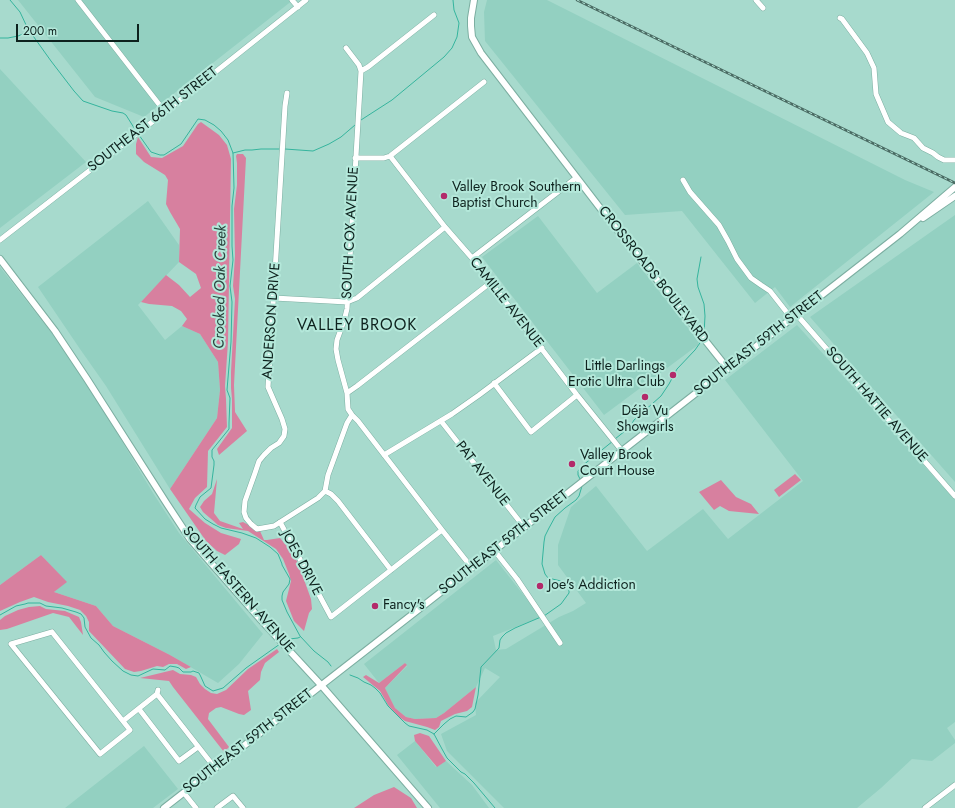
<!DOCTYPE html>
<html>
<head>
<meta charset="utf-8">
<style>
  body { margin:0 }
  #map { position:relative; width:955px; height:808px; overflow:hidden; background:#a7dacd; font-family:Jost,sans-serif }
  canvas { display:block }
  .scale { position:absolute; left:16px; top:24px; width:123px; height:18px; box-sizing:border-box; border:2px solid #0d211d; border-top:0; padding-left:5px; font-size:12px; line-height:14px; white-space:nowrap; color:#0d211d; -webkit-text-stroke:3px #b4e8da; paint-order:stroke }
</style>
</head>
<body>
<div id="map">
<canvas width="955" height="808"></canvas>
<div class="scale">200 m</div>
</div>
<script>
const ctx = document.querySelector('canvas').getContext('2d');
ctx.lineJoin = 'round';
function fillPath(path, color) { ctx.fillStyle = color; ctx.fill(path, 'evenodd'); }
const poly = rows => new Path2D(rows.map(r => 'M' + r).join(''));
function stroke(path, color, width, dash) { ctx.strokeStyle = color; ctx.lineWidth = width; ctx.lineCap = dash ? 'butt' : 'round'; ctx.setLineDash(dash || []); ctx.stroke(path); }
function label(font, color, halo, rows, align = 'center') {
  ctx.font = font + ' Jost,sans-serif'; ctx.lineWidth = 4; ctx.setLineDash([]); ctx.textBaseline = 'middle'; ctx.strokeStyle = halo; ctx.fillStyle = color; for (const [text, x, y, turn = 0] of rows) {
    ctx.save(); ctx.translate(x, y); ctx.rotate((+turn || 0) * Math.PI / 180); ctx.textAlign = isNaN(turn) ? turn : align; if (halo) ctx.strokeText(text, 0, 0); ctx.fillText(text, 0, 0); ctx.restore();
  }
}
const built = poly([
  [18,0,293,0,144,117,95,97],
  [487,0,547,0,905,180,934,192,790,307,775,287,755,303,682,211,625,215,485,41,484,12],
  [0,69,86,162,0,228],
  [148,201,179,245,179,262,138,305,165,340,182,326,200,334,218,362,220,390,217,418,170,489,106,386,80,349,38,287],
  [955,215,955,482,810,317],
  [538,216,597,293,637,263,699,342,698,345,604,415,482,257],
  [0,267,75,363,153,493,179,533,263,634,239,664,218,683,170,655,113,626,96,606,54,592,66,582,41,555,0,585],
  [797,325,955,500,955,722,947,728,955,740,955,743,932,761,912,759,881,788,857,808,504,808,447,751,441,734,476,715,475,703,500,677,485,668,476,687,444,713,436,718,415,719,406,717,395,708,385,688,407,666,405,663,379,683,364,664,496,560,541,617,493,636,496,650,506,649,559,617,573,611,586,603,558,565,558,545,571,507,596,486,647,551,703,509,728,539,803,481,725,380],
  [415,741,436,767,446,761,472,785,489,808,440,808,397,755],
  [144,746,178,789,153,808,65,808]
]);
const green = poly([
  [201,122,219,135,227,145,231,159,228,342,225,386,226,399,227,427,208,451,207,487,195,498,189,509,205,523,221,533,241,539,239,544,225,555,217,551,206,541,170,489,217,418,220,390,218,362,200,334,182,326,187,319,181,311,172,306,149,304,141,302,166,275,179,285,190,297,201,288,196,274,179,262,180,229,170,212,166,204,168,180,165,175,144,162,136,154,136,144,138,137,151,157,162,158,183,146,198,124],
  [237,154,243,154,246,158,234,385,235,412,247,431,219,455,217,449,232,428,232,399,231,388,231,372,235,299,233,286,235,256,234,209,237,185,237,163,236,156],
  [795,474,801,480,779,497,774,490],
  [217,479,214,513,220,521,243,529,239,523,243,522,260,531,264,540,267,540,280,538,290,550,298,563,311,599,312,609,309,613,304,631,294,621,286,601,291,581,289,574,283,559,276,549,248,531,226,528,218,525,203,512,200,507,204,501,212,494],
  [721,480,736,497,751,504,759,514,729,511,720,506,714,510,699,492],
  [41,555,67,582,54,592,96,606,113,626,170,655,191,667,186,669,177,664,169,664,163,667,157,666,141,671,134,672,125,669,89,631,89,622,86,616,80,610,68,606,48,602,34,597,20,602,0,611,0,585],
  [40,606,46,609,65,611,79,617,81,622,83,635,69,617,53,613,7,629,0,630,0,620,5,616,18,610,29,607],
  [277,649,279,652,265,663,261,672,260,680,248,691,251,710,244,715,239,714,221,707,216,708,209,713,208,719,229,747,224,752,173,687,169,681,140,678,173,670,180,674,191,675,196,677,200,684,205,689,211,693,217,694,226,690,248,669],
  [405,663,407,665,385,688,395,708,406,717,415,719,436,718,444,713,476,687,472,707,467,711,455,714,441,721,439,727,435,730,427,727,405,721,399,717,388,705,380,691,363,677,366,675,379,683],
  [420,733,429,736,446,761,437,767,415,741,414,735],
  [394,787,411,798,417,808,354,808,374,795]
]);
const stream = poly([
  [10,0,20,12,27,27,28,32,31,33,51,61,74,91,83,101,112,111,123,113,126,115,136,131],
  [0,38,8,38,18,36,28,32],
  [361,120,392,100,444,57,452,48,457,37,459,23,454,10,453,0],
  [139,135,151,152,160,155,164,155,181,144,198,119,205,120,214,125,221,131,228,140,233,153,234,188,232,206,232,246,233,260,230,286,232,302,231,342,227,390,230,398,229,423,229,429,212,450,212,457,214,461,214,465,211,488,200,497,196,505,195,508,205,519,213,524,221,528,242,533,256,538,270,547,278,554,282,564,282,565,290,579,289,584,283,592,282,596,282,600,287,612,300,636,314,651,328,662,331,666],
  [285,149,313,151,329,144,341,137,355,125],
  [233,153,245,150,252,150,261,149,279,149],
  [701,257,697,279,698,287,704,304,705,316,704,334],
  [615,439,630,427,634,420,661,396,669,384,677,369,695,350,702,340],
  [580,479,578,475,578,471,582,466,613,441],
  [0,615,16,606,25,604,28,603,40,603,46,606,62,608,76,612,81,614,84,618,85,627,91,638,99,645,104,652,112,661,123,671,131,675,138,676,153,669,165,670,170,666,176,667,179,668,183,672,191,672,193,671,199,673,201,677,205,686,213,691,223,688,246,668,280,644],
  [544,616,561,604,569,593,569,591,568,587,561,581,548,578,545,574,542,564,544,542,545,536,549,528,555,517,565,508,576,500,579,496,582,486],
  [285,641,289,639,298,638,300,637],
  [350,675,358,678,364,682,371,685,375,688,380,693,388,706,405,723,409,726,427,730,434,734,442,749,447,758,461,772,465,774,474,783,495,808],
  [434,734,444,724,450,719,456,716,466,717,473,712,475,709,478,695,481,667,499,648,500,640,502,637,506,633,515,628,541,617]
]);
const minor = poly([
  [78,0,165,112],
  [292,0,298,7],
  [756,0,763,8],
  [840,18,842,19,867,53,874,68,876,94,888,122,901,133,914,138,923,148,933,153,938,157,944,160,955,160],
  [346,48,359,65,361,71,347,309,344,321,337,340,336,349,338,360,347,393,348,409,352,415,358,421,442,530,472,568],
  [361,71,368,67,434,15],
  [287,93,285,106,268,387,282,419,285,429,284,436,279,443,271,448,264,455,259,461,255,473,245,501,244,512,246,518,251,524,257,529,274,526,318,498,325,491,328,475,347,423,352,415],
  [390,156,445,227,472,258,577,395,622,451],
  [355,158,384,158,390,156,484,82],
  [683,180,690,192,719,225,728,241,737,259,751,278,761,285,770,291,792,319],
  [0,240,165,112,306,0],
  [472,258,576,178],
  [274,298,347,302,357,298,445,227],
  [797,315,955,496],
  [494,383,531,432,577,395],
  [347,393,357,386,490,283],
  [441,421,524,527],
  [384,455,452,414,479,395,542,348],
  [325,491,331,494,338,501,391,570],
  [280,522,331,617,442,530],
  [494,550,517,579,560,643],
  [52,632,130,730,100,754,11,644,52,632],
  [158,690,157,694,215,768],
  [139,709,179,761,198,747],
  [123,721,157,694],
  [184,793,196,808],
  [217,808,233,796,243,808],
  [925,808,955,785]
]);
const major = poly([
  [474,0,471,18,471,26,472,37,481,53,607,217,728,369],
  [923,218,955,196],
  [0,259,55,331,87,379,167,504,190,539,261,620,321,685,428,808],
  [164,808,900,234,955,187]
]);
const rail = poly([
  [577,0,955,183]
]);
const markers = [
  [444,196,4,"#b32a6a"],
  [673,375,4,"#b32a6a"],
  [645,397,4,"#b32a6a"],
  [572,464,4,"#b32a6a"],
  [540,586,4,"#b32a6a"],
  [375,606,4,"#b32a6a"]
];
const streetNames = [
  ["SOUTHEAST 66TH STREET",153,120,-38],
  ["SOUTH COX AVENUE",351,233,-87],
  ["CROSSROADS BOULEVARD",653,275,52],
  ["CAMILLE AVENUE",506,303,52],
  ["ANDERSON DRIVE",272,321,-86],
  ["SOUTHEAST 59TH STREET",759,344,-38],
  ["SOUTH HATTIE AVENUE",876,405,49],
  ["PAT AVENUE",482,474,52],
  ["SOUTHEAST 59TH STREET",504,543,-38],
  ["JOES DRIVE",301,563,62],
  ["SOUTH EASTERN AVENUE",238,590,49],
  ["SOUTHEAST 59TH STREET",248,742,-38]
];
const poiNames = [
  ["Valley Brook Southern",452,188],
  ["Baptist Church",452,204],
  ["Little Darlings",665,367,"right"],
  ["Erotic Ultra Club",665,383,"right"],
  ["Déjà Vu",645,412,"center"],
  ["Showgirls",645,428,"center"],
  ["Valley Brook",580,456],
  ["Court House",580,472],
  ["Joe's Addiction",548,586],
  ["Fancy's",383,606]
];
const waterNames = [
  ["Crooked Oak Creek",221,287,-89]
];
const quarterNames = [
  ["VALLEY BROOK",357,326]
];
fillPath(built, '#93d0c1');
fillPath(green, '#d7809f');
stroke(stream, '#35b49d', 1);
stroke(minor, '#7caea1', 6);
stroke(major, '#7caea1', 8);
stroke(minor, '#fff', 5);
stroke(major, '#fff', 6);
stroke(rail, '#4a6b63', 2.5);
stroke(rail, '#b4e8da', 1, [3]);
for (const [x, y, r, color] of markers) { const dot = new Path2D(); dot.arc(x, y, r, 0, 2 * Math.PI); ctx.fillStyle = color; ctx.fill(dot); stroke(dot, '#b4e8da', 1.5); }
label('14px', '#0d211d', '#b4e8da', streetNames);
label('14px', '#0d211d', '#b4e8da', poiNames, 'left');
label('italic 15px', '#2a443e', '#b4e8da', waterNames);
ctx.letterSpacing = '1px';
label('16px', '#0d211d', '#b4e8da', quarterNames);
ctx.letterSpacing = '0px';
</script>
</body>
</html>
